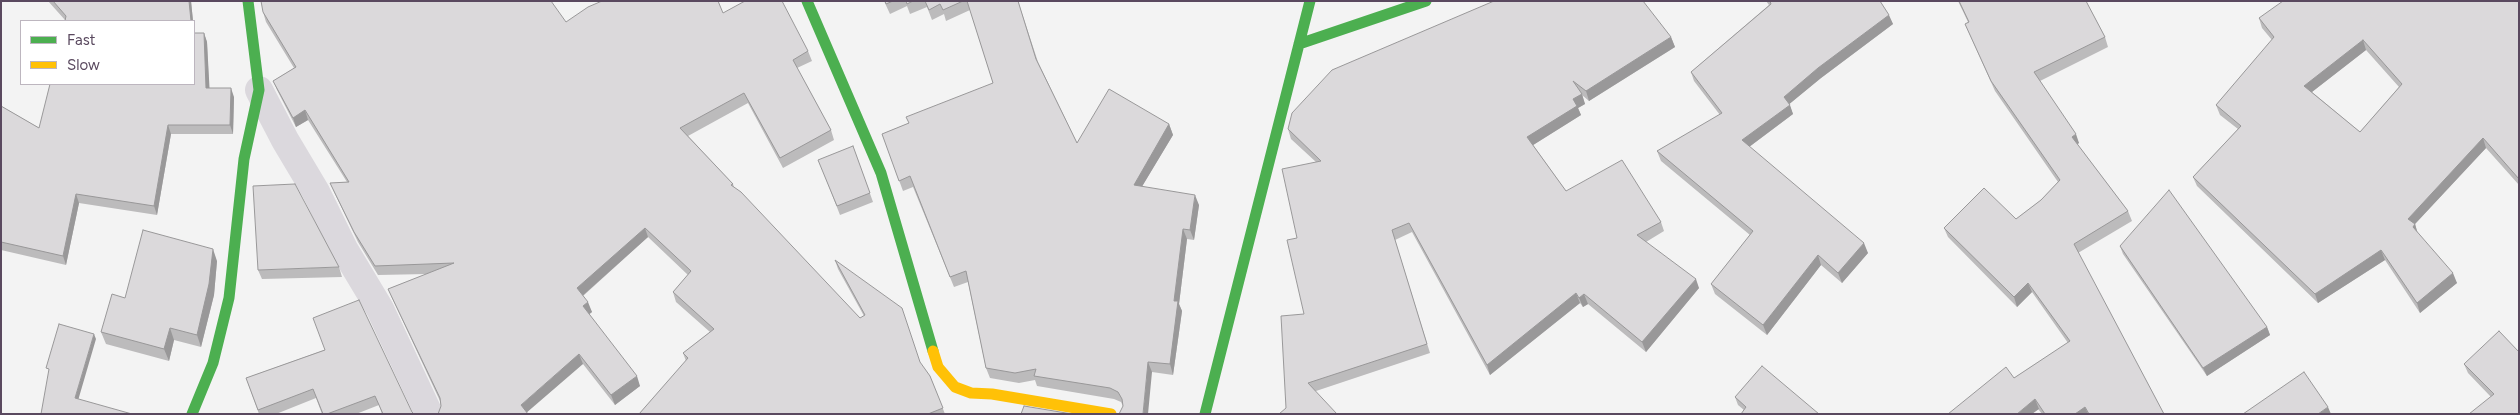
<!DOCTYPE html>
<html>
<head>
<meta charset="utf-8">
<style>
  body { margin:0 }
  #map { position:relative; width:2520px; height:415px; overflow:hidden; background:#f3f3f3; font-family:Figtree,sans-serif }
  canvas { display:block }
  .frame { position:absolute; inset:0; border:2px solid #5a495f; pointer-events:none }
  .legend { position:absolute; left:20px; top:20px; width:175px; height:65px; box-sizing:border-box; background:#fff; border:1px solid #bdb6bf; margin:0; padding:6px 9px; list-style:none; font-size:15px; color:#5a495f }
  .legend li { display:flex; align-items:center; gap:10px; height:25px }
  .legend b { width:25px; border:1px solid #bdb6bf }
</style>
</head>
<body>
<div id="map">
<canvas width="2520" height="415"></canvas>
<div class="frame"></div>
<ul class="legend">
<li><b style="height:6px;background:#4caf50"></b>Fast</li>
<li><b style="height:6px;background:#ffc107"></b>Slow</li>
</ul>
</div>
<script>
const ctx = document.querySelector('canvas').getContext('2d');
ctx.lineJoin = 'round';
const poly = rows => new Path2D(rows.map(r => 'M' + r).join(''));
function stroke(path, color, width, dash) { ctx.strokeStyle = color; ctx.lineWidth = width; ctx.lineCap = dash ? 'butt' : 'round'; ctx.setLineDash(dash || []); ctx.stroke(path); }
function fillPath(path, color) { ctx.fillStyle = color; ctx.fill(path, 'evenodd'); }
const street = poly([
  [259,90,285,140,316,192,344,249,380,309,429,414]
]);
const fast = poly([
  [807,1,881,173,933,351],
  [1299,44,1426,1],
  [192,414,213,363,229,298,244,159,259,90,248,1],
  [1205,414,1310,1]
]);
const slow = poly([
  [933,351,938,367,955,387,971,393,992,394,1111,414]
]);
const wall = poly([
  [48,1,191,1,193,21,65,20],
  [884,1,1018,1,1038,62,1077,143,1169,124,1173,135,1142,186,1199,205,1194,240,1187,239,1179,304,1182,311,1173,375,1152,372,1123,406,1121,402,1114,399,1037,386,1035,380,1019,383,990,378,986,368,968,282,954,287,913,187,903,191,882,134,909,123,993,83,970,10,946,21,944,14,932,20,927,7,910,14,907,6,890,14],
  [1766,1,1880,1,1893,24,1821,78,1789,104,1793,114,1749,147,1868,253,1842,283,1821,265,1767,335,1715,294,1711,284,1750,235,1661,161,1657,151,1720,115,1694,81,1691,72,1769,5],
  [1958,1,2086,1,2105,37,2108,47,2040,81,2079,143,2077,144,2128,211,2132,221,2078,253,2164,414,2042,414,2014,378,2068,343,2032,292,2017,307,1948,237,1944,228,2016,219,2041,200,2058,182,1995,91,1969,33,1965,24,1968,22],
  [2519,1,2519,185,2486,148,2415,224,2417,232,2457,283,2420,313,2385,260,2318,303,2197,186,2193,177,2238,129,2220,115,2216,105,2272,40,2262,28,2259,18],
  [2366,50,2399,87,2360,132,2312,92],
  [263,12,566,22,723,13,808,51,812,61,797,68,831,130,834,140,783,168,748,103,688,136,733,184,734,187,860,318,864,316,838,269,835,260,920,363,930,376,945,414,639,414,686,361,683,353,710,332,676,302,673,292,688,275,648,237,583,296,592,312,589,314,640,386,615,405,583,364,441,406,440,401,392,298,388,289,427,274,378,275,358,242,334,192,330,183,347,182,308,120,296,127,277,90,273,81,294,68,266,22],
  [194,24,195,33,204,33,207,42,209,88,234,97,233,134,171,134,157,215,79,203,66,265,1,250,1,106,39,128,194,84],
  [1671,37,1675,47,1589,101,1582,95,1585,104,1578,108,1581,115,1533,145,1566,191,1661,222,1664,231,1646,242,1699,288,1646,352,1588,304,1583,307,1580,303,1490,375,1412,232,1395,240,1430,353,1316,391,1286,408,1304,314,1297,238,1316,162,1291,139,1288,129],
  [853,146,873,202,840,215,822,169],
  [2120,246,2267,327,2270,335,2207,376,2123,254],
  [217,261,214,295,201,347,174,340,169,361,106,344,101,332,125,298],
  [339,267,342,277,262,279,258,270],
  [324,350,412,412,414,414,382,414,379,405,356,414,322,414,316,398,276,414,259,414,246,378],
  [2464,364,2519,414,2491,397,2468,373],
  [1735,397,1819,414,1744,410,1738,405]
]);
const shadedWall = poly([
  [189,1,191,1,193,21,191,21],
  [1889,15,1893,24,1821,78,1787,106,1784,97,1818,68],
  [204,33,207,42,210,97,206,88],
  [1671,37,1675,47,1589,101,1586,91],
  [2363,40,2366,50,2308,95,2304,86],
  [231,88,234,97,233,134,230,125],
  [1582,94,1585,104,1578,108,1581,115,1530,147,1527,137,1573,99],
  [1790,105,1793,114,1745,150,1742,140],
  [305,110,308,120,296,127,293,118],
  [1169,124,1173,135,1137,195,1134,185],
  [168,125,171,134,157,215,154,206],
  [2076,134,2079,143,2075,146,2072,137],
  [2483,138,2486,148,2415,224,2418,234,2416,236,2408,219],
  [76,194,79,203,66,265,63,256],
  [1195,195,1199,205,1194,240,1190,230],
  [645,228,648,237,580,298,577,288],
  [1183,229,1187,239,1179,304,1182,311,1173,375,1170,364,1174,301],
  [1864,243,1868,253,1842,283,1838,273],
  [213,249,217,261,214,295,201,347,197,335],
  [2381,250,2385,260,2318,303,2315,294],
  [1818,255,1821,265,1767,335,1763,325],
  [2453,273,2457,283,2420,313,2417,303],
  [1696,279,1699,288,1646,352,1642,342],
  [2028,283,2032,292,2017,307,2014,297],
  [1576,293,1580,303,1490,375,1487,365],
  [1584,294,1588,304,1583,307,1579,298],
  [588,302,592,312,587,316,583,306],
  [2267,327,2270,335,2207,376,2203,368],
  [170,328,174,340,169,361,164,349],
  [94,334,96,339,77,404,75,398],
  [579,354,583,364,525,414,521,405],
  [1148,362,1152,372,1148,414,1143,414],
  [637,376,640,386,615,405,611,395],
  [2035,399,2039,409,2032,414,2017,414],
  [2085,407,2088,414,2075,414],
  [2328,407,2331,414,2318,414]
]);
const building = poly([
  [53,1,189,1,191,21,65,21,66,16,53,1],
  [261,1,551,1,566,22,588,7,602,1,718,1,723,13,745,1,782,1,808,51,793,60,831,130,780,158,744,93,680,128,733,184,731,185,741,192,860,318,865,315,835,260,902,308,920,362,930,376,943,408,928,414,639,414,688,358,683,353,714,329,673,292,691,271,645,228,577,288,588,302,583,306,637,376,611,395,579,354,521,405,528,414,438,414,441,406,440,398,388,289,454,263,375,266,354,232,330,183,349,182,305,110,293,118,273,81,296,67,263,12,261,1],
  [885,1,893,1,886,4,885,1],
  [906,1,913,1,907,4,906,1],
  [925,1,963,1,943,10,940,4,929,10,925,1],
  [967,1,1018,1,1036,59,1077,143,1109,89,1169,124,1134,185,1195,195,1190,230,1183,229,1174,301,1178,301,1170,364,1148,362,1143,414,1119,414,1123,406,1122,399,1118,392,1110,388,1034,376,1036,369,1015,373,986,368,966,271,950,277,910,176,899,181,882,134,909,123,906,117,993,83,967,1],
  [1494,1,1643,1,1671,37,1586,91,1573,81,1582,94,1573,99,1577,106,1527,137,1566,191,1622,160,1661,222,1637,235,1696,279,1642,342,1584,294,1579,298,1576,293,1487,365,1409,223,1392,230,1427,344,1308,383,1337,414,1279,414,1286,408,1281,316,1304,314,1287,240,1297,238,1282,169,1321,161,1288,129,1292,113,1332,70,1494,1],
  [1770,1,1880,1,1889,15,1818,68,1784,97,1790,105,1742,140,1864,243,1838,273,1818,255,1763,325,1711,284,1753,231,1657,151,1722,113,1691,72,1771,4,1770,1],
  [1959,1,2086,1,2105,37,2034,72,2076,134,2072,137,2128,211,2074,244,2164,414,2089,414,2085,407,2075,414,2045,414,2035,399,2017,414,1948,414,2006,367,2014,378,2070,341,2028,283,2014,297,1944,228,1984,188,2016,219,2041,200,2060,180,1991,81,1965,24,1969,22,1959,1],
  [2283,1,2519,1,2519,179,2483,138,2408,219,2415,224,2413,227,2453,273,2417,303,2381,250,2315,294,2193,177,2241,126,2216,105,2274,37,2259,18,2283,1],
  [2363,40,2402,84,2360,132,2304,86,2363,40],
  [194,33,204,33,206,88,231,88,230,125,168,125,154,206,76,194,63,256,1,242,1,106,39,128,50,84,194,84,194,33],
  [853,146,870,193,837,206,818,160,853,146],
  [295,184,339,267,258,270,253,186,295,184],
  [2169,190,2267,327,2203,368,2120,246,2169,190],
  [143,230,213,249,209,284,197,335,170,328,164,349,101,332,112,294,125,298,143,230],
  [359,300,412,412,414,414,383,414,375,396,327,414,323,414,313,389,258,410,246,378,325,350,313,318,359,300],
  [59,324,94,334,75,398,132,414,41,414,49,369,46,368,59,324],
  [2499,331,2519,352,2519,414,2469,414,2494,394,2464,364,2499,331],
  [1762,366,1819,414,1741,414,1746,407,1735,397,1762,366],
  [2304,372,2328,407,2318,414,2243,414,2304,372],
  [1024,406,1072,414,1021,414,1024,406]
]);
stroke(street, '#dbd8dd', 28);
stroke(fast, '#4caf50', 11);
stroke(slow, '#ffc107', 11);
fillPath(wall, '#bcbbbc');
fillPath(shadedWall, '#999899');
fillPath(building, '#dbd9db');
stroke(building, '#999899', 1);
</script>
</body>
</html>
